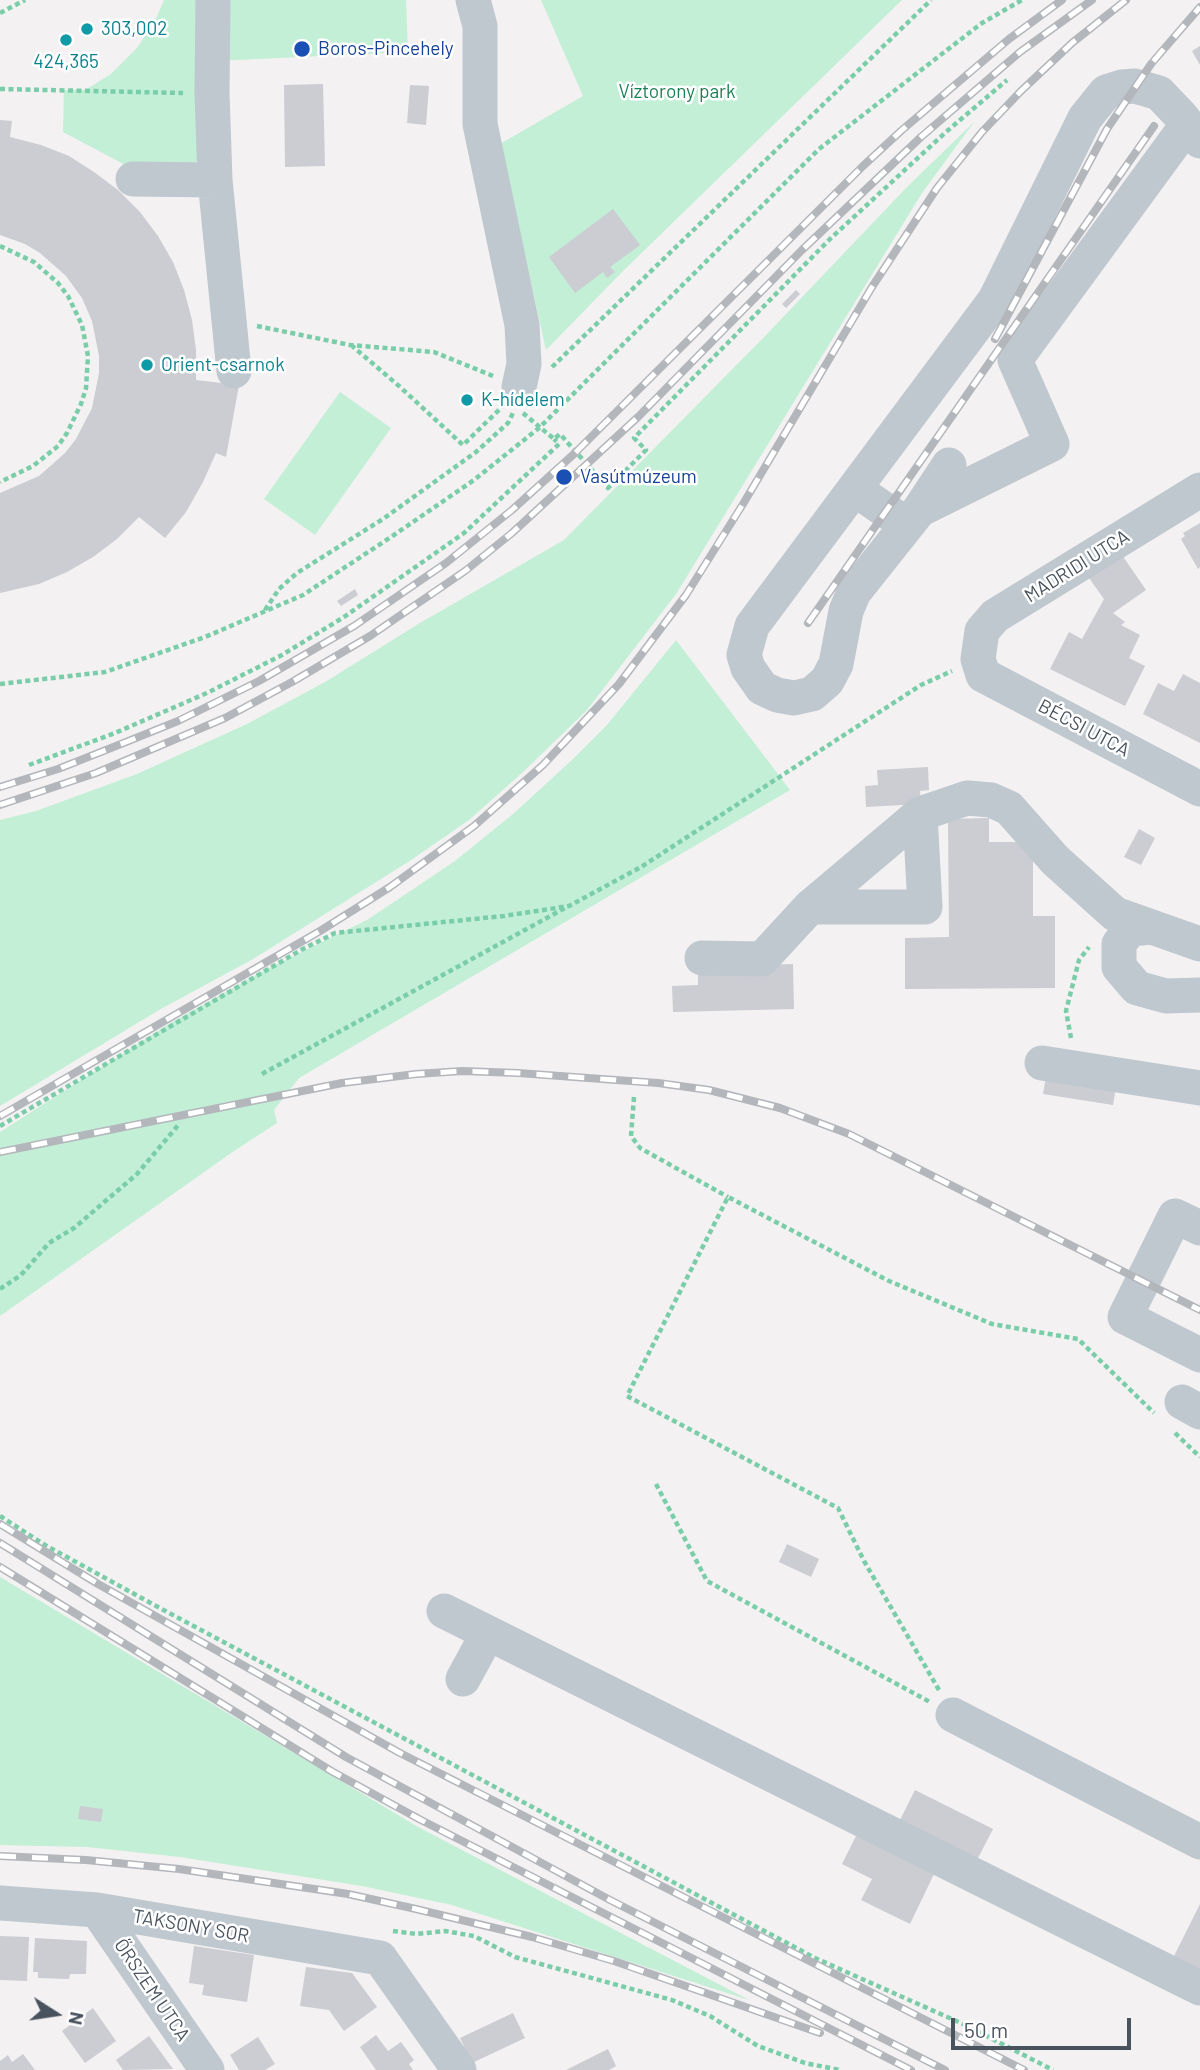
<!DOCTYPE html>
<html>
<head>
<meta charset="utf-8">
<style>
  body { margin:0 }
  #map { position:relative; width:1200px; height:2070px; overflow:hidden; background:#f3f1f1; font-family:Barlow,sans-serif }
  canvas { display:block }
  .north { position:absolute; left:21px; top:1979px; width:70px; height:70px; -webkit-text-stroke:5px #fff; paint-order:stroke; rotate:102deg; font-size:19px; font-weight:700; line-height:28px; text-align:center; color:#49535e }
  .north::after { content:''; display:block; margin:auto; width:24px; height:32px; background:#49535e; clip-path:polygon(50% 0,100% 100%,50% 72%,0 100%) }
  .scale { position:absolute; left:951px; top:2018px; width:180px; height:32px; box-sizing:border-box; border:4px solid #49535e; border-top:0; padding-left:9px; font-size:21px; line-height:24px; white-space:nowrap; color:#49535e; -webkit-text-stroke:5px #fff; paint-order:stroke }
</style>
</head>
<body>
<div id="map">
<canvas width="1200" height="2070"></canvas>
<div class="north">N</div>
<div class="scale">50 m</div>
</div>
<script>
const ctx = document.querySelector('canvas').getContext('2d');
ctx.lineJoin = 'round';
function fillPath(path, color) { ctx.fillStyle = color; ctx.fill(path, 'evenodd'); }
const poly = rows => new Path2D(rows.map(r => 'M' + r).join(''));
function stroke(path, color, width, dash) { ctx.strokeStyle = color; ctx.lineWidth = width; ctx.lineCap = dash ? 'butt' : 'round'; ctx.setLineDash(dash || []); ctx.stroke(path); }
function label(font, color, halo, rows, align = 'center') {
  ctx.font = font + ' Barlow,sans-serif'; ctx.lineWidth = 5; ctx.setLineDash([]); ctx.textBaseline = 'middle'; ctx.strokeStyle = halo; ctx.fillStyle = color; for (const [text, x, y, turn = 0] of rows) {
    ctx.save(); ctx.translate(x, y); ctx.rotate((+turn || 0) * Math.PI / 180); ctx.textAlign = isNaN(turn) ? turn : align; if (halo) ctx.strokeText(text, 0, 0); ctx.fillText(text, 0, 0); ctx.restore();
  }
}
const green = poly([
  [164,0,209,0,210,134,194,166,131,168,63,132,64,90,85,90,111,74,137,48,156,19],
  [216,0,406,0,408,52,215,61],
  [541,0,902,0,622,272,546,350,500,144,583,96],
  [974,122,922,193,676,594,587,710,523,772,469,820,408,862,253,959,159,1010,0,1106,0,820,36,811,137,774,247,724,325,682,420,623,564,540,767,334,906,188],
  [340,392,391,428,315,535,264,499],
  [676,640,790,790,299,1078,274,1110,277,1123,234,1151,0,1316,0,1132,169,1024,267,969,367,920,455,861,513,814,573,759,607,725],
  [0,1577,418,1827,749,2000,452,1905,362,1886,180,1857,87,1847,0,1845]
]);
const building = poly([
  [1200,46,1200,65,1192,51],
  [323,84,325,166,285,167,284,85],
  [410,85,429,86,426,125,407,123],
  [0,120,12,121,10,137,41,145,69,156,94,172,118,190,140,212,158,236,173,262,184,290,192,320,196,350,196,380,239,385,226,457,216,453,203,482,186,512,165,538,139,517,117,539,93,557,67,572,39,584,0,593,0,493,39,476,65,453,76,439,92,408,99,373,99,356,92,321,82,298,66,276,40,253,25,244,0,235],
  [613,209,640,245,610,267,615,272,607,278,603,272,575,293,549,257],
  [796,290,800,294,786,308,782,304],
  [1200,523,1200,567,1198,569,1181,539,1185,536,1183,533],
  [1122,555,1146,590,1113,613,1125,622,1121,625,1140,635,1129,658,1145,666,1125,706,1050,669,1069,632,1082,639,1104,599,1089,578],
  [355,589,358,595,341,606,337,601],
  [1183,674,1200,683,1200,743,1143,714,1158,683,1174,691],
  [928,767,929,790,920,791,921,804,866,807,865,786,878,785,877,770],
  [989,818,989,842,1033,842,1033,916,1055,916,1055,988,905,989,905,938,949,937,948,819],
  [1139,829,1155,838,1141,865,1124,857],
  [793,964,794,1009,673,1012,672,986,698,985,698,967],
  [1047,1070,1117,1081,1113,1105,1043,1094],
  [787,1544,819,1559,811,1577,779,1562],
  [915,1790,993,1829,976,1862,894,1832],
  [80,1806,103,1809,101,1822,78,1819],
  [857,1834,935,1872,910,1924,861,1900,872,1879,842,1864],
  [1200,1904,1200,1974,1172,1960],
  [0,1936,29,1937,27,1981,0,1980],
  [35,1938,87,1941,86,1974,70,1974,69,1979,38,1978,38,1972,33,1972],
  [194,1946,254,1955,247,2002,202,1995,204,1985,189,1983],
  [306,1967,352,1973,377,2007,344,2031,329,2010,300,2006],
  [93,2008,116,2041,85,2063,62,2031],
  [513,2013,525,2038,472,2063,460,2038],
  [376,2035,388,2051,401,2042,414,2060,409,2064,413,2070,376,2070,360,2047],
  [149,2036,173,2069,123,2070,116,2060],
  [258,2037,275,2064,265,2070,239,2070,230,2055],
  [608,2049,616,2066,609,2070,566,2070],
  [23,2054,35,2070,0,2070,0,2061,8,2055,12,2062]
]);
const path = poly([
  [0,13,25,0],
  [0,89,183,93],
  [0,246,34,262,58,283,68,296,82,325,88,356,86,388,81,404,67,433,58,446,33,466,0,482],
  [257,326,350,345,434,352,493,376],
  [351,345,399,386,463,445,502,407],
  [552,367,931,0],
  [523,413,554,439,560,434,608,488,646,450,634,438,830,239,946,132,1007,80],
  [265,610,279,589,297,573,383,519,476,452,508,423,513,413],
  [0,684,105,672,205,637,303,595,394,535,474,480,539,428,819,149,982,23,1022,0],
  [29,765,115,733,207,693,282,655,344,617,464,533,559,444,554,439],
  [1071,1038,1066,1011,1079,960,1089,947],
  [262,1074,565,908],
  [634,1097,631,1136,640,1148,728,1197],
  [0,1126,301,950,335,933,504,916,569,906,641,867,921,685,952,671],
  [0,1289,21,1275,49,1243,74,1228,137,1174,180,1123],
  [1175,1433,1200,1457],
  [656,1484,707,1581,930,1702],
  [0,1516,45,1545,158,1607,815,1958,963,2024,1053,2070],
  [939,1690,864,1561,838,1508,627,1396,728,1197,889,1281,992,1324,1078,1339,1154,1413],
  [393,1931,417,1934,445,1931,474,1936,515,1957,672,2000,710,2016,758,2046,805,2063,840,2070]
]);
const minor = poly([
  [213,0,212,93,215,180,234,371],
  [473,0,480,26,480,124,522,325,524,364,519,387],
  [133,179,215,180],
  [949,465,920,509,854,592,846,611,836,664,827,681,812,694,794,698,777,695,762,688,748,668,744,655,752,626,995,300,1085,118,1106,92,1122,87,1135,86,1159,93,1181,116,1200,141],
  [856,490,907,525],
  [1200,490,995,616,982,631,978,659,983,675,1200,789],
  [923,508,1052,444,1015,360,1187,125],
  [810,907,925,907,920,814],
  [1152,927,1130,929,1119,944,1119,967,1137,988,1166,996,1200,995],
  [702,958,762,959,810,907,920,814,967,798,991,800,1009,808,1055,860,1115,914,1200,944],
  [1042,1063,1200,1088],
  [1200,1228,1175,1216,1125,1317,1200,1355],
  [1182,1402,1200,1412],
  [444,1611,1200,1988],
  [463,1679,488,1633],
  [953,1715,1200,1842],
  [0,1903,97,1910,380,1958,459,2070],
  [97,1910,207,2070]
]);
const rail = poly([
  [995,339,1107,129,1151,64,1200,7],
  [808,623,1154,126],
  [0,787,58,769,126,742,178,721,259,681,354,626,446,563,512,510,575,453,863,166,902,130,1009,39,1062,0],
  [0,805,96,773,225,718,292,682,370,636,465,571,512,533,638,417,802,250,921,137,1020,52,1092,0],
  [0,1116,320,931,390,887,474,826,543,765,619,684,686,595,743,504,872,287,937,188,982,132,1021,91,1072,43,1126,0],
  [0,1152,342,1083,416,1074,462,1071,518,1073,658,1083,709,1090,780,1108,849,1134,1200,1310],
  [0,1524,98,1584,400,1753,1024,2070],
  [0,1543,346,1757,610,1900,945,2070],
  [0,1567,333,1772,421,1820,911,2070],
  [0,1856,86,1860,179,1869,348,1894,416,1909,532,1937,614,1961,820,2033]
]);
const markers = [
  [87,29,7,"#0f9aa8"],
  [66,40,7,"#0f9aa8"],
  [302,49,9,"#1a4fb4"],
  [147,365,7,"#0f9aa8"],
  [467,400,7,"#0f9aa8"],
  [564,477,9,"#1a4fb4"]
];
const cultureNames = [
  ["303,002",101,29],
  ["424,365",66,62,"center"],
  ["Orient-csarnok",161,365],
  ["K-hídelem",481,400]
];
const transitNames = [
  ["Boros-Pincehely",318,49],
  ["Vasútmúzeum",580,477]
];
const parkNames = [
  ["Víztorony park",677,92]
];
const streetNames = [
  ["MADRIDI UTCA",1077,566,-32],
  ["BÉCSI UTCA",1084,728,28],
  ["TAKSONY SOR",191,1926,10],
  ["ŐRSZEM UTCA",152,1990,56]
];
fillPath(green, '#c2efd6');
fillPath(building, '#cbcdd3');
stroke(path, '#7acda9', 4.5, [5, 3.5]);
stroke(minor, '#bfc7cf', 35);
stroke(rail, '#b3b6bb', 8);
stroke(rail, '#fff', 5, [16]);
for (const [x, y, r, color] of markers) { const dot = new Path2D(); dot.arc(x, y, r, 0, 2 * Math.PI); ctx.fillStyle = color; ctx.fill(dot); stroke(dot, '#fff', 2.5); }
label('19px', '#0d838f', '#fff', cultureNames, 'left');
label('19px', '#164399', '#fff', transitNames, 'left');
label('19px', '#1a8053', '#fff', parkNames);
label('19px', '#49535e', '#fff', streetNames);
</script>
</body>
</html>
